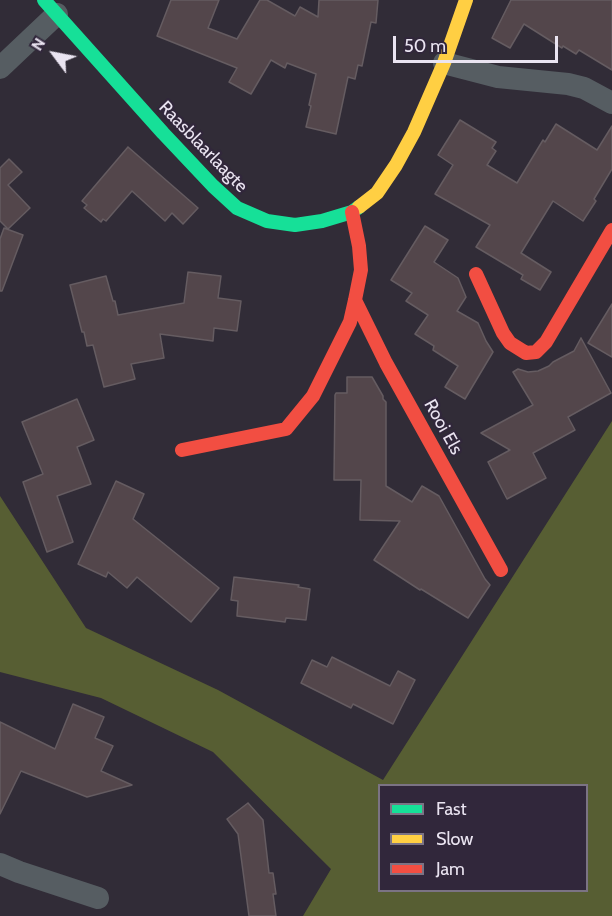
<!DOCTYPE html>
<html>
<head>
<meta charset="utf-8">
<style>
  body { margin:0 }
  #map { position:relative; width:612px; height:916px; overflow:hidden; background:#312c37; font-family:Cabin,sans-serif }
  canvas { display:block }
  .legend { position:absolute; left:378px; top:784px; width:210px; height:108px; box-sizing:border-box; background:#31273b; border:2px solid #7b7384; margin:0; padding:8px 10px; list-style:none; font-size:18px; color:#eae4f1 }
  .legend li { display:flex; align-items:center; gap:12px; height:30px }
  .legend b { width:30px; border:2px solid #7b7384 }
  .north { position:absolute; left:24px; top:24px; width:60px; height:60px; -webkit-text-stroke:4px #31273b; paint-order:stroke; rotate:302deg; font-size:16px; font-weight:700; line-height:24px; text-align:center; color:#eae4f1 }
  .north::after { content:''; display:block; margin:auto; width:21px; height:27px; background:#eae4f1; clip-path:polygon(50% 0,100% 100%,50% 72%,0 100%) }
  .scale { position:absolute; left:393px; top:36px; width:165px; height:27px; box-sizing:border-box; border:3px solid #eae4f1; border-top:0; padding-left:8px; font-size:18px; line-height:21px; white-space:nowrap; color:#eae4f1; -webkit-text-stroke:4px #31273b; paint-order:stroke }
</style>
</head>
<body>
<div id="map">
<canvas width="612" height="916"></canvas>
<ul class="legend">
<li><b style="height:8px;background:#16e098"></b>Fast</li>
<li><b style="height:8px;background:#ffcf43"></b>Slow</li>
<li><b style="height:8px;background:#f24e42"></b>Jam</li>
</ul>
<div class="north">N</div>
<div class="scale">50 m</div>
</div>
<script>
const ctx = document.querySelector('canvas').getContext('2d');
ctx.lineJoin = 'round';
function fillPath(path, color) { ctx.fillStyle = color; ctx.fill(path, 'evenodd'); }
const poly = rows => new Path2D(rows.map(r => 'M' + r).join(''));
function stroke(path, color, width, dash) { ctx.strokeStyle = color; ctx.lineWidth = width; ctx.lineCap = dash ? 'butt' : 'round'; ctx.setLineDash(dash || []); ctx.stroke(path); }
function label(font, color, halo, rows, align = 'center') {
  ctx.font = font + ' Cabin,sans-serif'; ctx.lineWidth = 4.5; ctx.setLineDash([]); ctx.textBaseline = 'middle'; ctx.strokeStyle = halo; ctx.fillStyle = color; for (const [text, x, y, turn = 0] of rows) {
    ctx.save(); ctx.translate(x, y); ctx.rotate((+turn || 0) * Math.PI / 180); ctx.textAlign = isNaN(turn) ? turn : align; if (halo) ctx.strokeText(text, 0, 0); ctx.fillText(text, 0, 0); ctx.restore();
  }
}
const forest = poly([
  [612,421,612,916,303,916,331,869,213,752,101,698,0,672,0,496,86,628,218,690,383,780],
  [380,786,586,786,586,890,380,890]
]);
const building = poly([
  [171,0,219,0,208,28,237,39,260,0,267,0,295,16,300,7,318,17,319,0,378,0,376,23,371,22,362,66,358,65,355,79,348,77,336,134,306,127,311,106,309,105,316,74,287,63,285,68,271,60,251,94,229,82,237,68,157,36,171,0],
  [511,0,612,0,612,70,579,50,576,54,563,46,562,48,524,24,510,48,492,38,511,0],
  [460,120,496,142,492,148,496,151,487,165,517,183,543,140,545,142,556,124,597,150,612,126,612,169,594,199,596,201,583,221,553,201,521,253,551,272,540,290,521,279,523,275,476,247,490,225,435,194,453,165,438,155,460,120],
  [128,147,198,208,183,224,172,213,165,221,132,191,106,221,103,219,101,222,84,208,87,205,82,201,128,147],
  [9,159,22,172,8,185,30,208,8,229,0,221,0,168,9,159],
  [425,226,448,240,434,262,458,278,466,297,457,311,478,323,486,341,493,352,465,399,445,387,458,366,433,350,434,346,415,334,428,315,406,301,412,293,391,280,425,226],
  [4,228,23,235,2,291,0,291,0,239,4,228],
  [188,272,221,276,218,298,241,301,237,331,214,328,213,341,160,334,164,358,131,364,135,379,104,387,93,345,87,346,84,332,82,332,70,285,106,276,113,301,115,301,118,315,184,303,188,272],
  [612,304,612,357,588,343,612,304],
  [581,338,611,393,568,417,575,430,533,453,546,478,507,499,488,462,510,450,481,433,533,405,513,372,518,369,528,372,538,371,549,366,553,362,574,351,581,338],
  [347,377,372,377,383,396,383,399,386,402,386,486,412,502,422,486,439,496,485,579,490,585,468,618,421,589,420,590,374,560,400,521,360,520,361,480,334,480,335,395,336,393,347,393,347,377],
  [77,399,94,440,77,447,91,484,57,496,73,542,47,552,23,482,43,474,22,422,77,399],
  [116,481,144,494,133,519,219,588,191,622,137,577,127,588,108,572,106,577,78,564,116,481],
  [234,577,299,585,298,587,310,589,306,620,286,618,285,622,237,616,238,601,231,600,234,577],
  [332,657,390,686,398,671,415,680,393,724,353,704,351,708,301,683,312,660,327,667,332,657],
  [73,704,104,717,95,738,113,746,101,771,132,785,87,797,21,771,0,814,0,722,55,749,73,704],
  [248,803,263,820,269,873,273,873,276,894,273,894,276,916,249,916,238,834,227,819,248,803]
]);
const street = poly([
  [444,63,498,77,568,84,584,88,612,103],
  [0,68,57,14],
  [0,864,19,872,98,898]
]);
const fast = poly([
  [44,0,163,133,213,186,237,208,267,221,295,225,322,221,352,212,359,207]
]);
const slow = poly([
  [359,207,377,193,396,165,414,132,444,63,466,0]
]);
const jam = poly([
  [476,274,503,333,510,343,526,353,536,352,546,342,612,230],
  [355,300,386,363,501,570],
  [182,450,286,429,313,396,350,322,355,300,361,270,359,246,352,212]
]);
const streetNames = [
  ["Raasblaarlaagte",203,147,46],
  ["Rooi Els",443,427,61]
];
fillPath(forest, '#575e33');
fillPath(building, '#53464b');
stroke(building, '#655c61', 1.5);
stroke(street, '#565d62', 22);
stroke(fast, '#16e098', 14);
stroke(slow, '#ffcf43', 14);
stroke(jam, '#f24e42', 14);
label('18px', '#eae4f1', '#31273b', streetNames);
</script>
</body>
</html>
